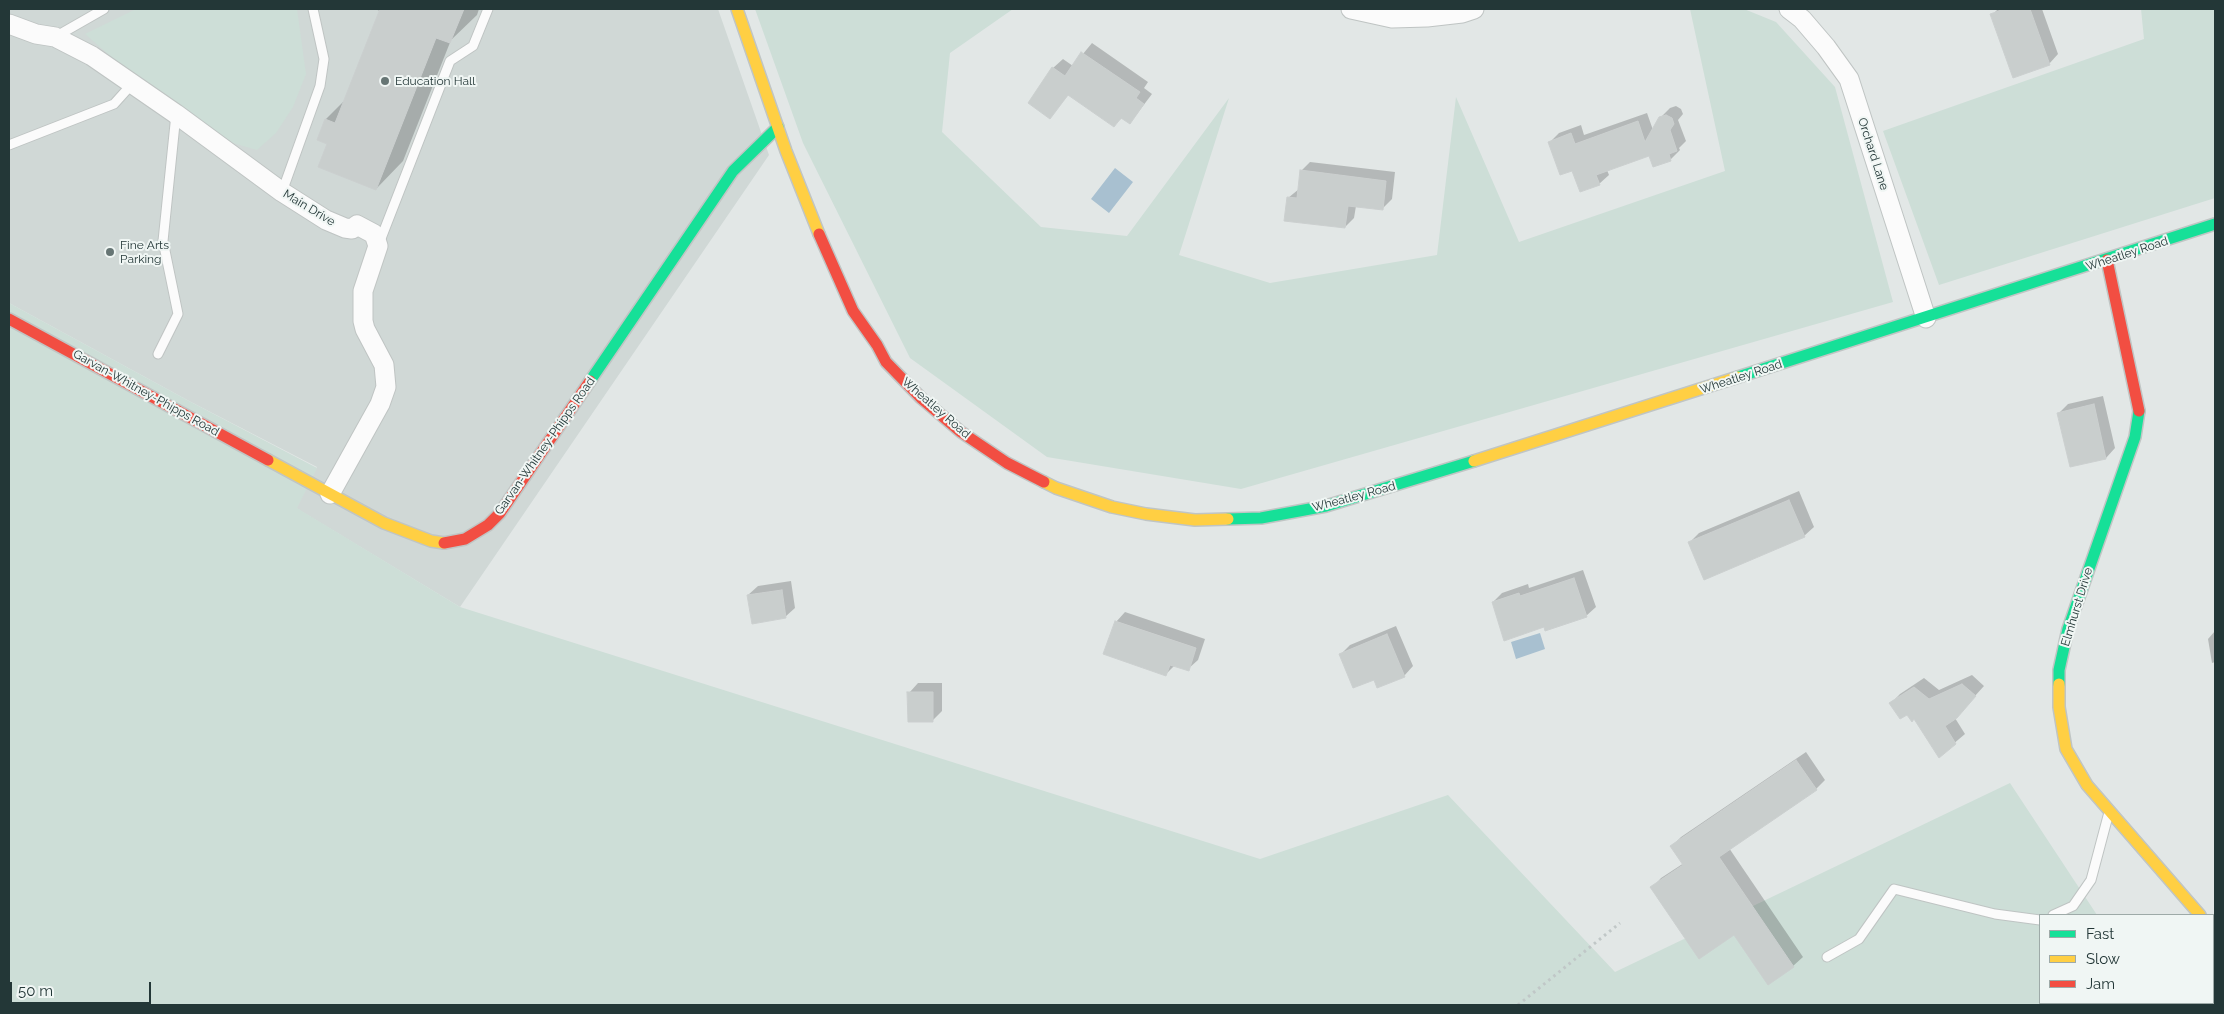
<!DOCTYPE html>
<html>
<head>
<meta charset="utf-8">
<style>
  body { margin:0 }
  #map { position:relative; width:2224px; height:1014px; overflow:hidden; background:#e2e7e6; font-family:Raleway,sans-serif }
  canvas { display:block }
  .frame { position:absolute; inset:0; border:10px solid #233737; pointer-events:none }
  .legend { position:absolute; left:2039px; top:914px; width:175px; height:90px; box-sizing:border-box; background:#f0f6f4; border:1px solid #9eaaa8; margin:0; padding:6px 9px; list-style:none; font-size:15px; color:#233737 }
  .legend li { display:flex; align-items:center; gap:10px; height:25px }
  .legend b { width:25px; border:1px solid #9eaaa8 }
  .scale { position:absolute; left:10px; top:982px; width:141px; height:22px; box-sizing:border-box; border:2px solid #233737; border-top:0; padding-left:6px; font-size:15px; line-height:18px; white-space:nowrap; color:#233737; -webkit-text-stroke:4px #f0f6f4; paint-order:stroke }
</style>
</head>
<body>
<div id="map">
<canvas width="2224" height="1014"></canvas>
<div class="frame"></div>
<ul class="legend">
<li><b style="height:6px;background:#16e098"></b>Fast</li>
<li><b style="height:6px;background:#ffcf43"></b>Slow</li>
<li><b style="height:6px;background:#f24e42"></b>Jam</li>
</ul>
<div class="scale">50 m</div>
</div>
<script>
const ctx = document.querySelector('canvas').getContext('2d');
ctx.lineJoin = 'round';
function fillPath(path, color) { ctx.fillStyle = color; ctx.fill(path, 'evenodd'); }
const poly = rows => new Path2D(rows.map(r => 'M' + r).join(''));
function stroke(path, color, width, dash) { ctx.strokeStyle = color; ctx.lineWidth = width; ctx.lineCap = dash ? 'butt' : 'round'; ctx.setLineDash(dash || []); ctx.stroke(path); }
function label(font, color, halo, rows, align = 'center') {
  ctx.font = font + ' Raleway,sans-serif'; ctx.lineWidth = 4; ctx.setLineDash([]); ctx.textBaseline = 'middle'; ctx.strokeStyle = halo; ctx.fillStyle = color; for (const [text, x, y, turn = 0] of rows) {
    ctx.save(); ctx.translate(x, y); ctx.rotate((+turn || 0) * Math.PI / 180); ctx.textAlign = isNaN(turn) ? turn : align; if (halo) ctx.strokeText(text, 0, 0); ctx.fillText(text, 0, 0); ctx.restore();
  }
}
const built = poly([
  [9,9,718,9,769,155,460,607,296,508,317,467,189,401,9,303]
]);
const green = poly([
  [136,9,297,9,306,74,293,107,276,133,257,150,226,141,124,68,85,34],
  [755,9,1013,9,950,53,942,132,1041,227,1127,236,1229,98,1179,255,1270,283,1437,255,1456,97,1519,242,1725,171,1690,9,1744,9,1776,22,1835,87,1893,302,1241,489,1047,457,910,358,803,143],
  [2141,9,2215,9,2215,198,1939,285,1883,131,2144,39],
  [9,303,189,401,317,468,297,508,460,607,1260,859,1448,795,1615,972,2010,783,2097,915,2040,915,2040,1003,2154,1003,2156,1005,9,1005]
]);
const water = poly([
  [1115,168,1133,182,1109,213,1091,199],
  [1540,633,1545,649,1516,659,1511,642]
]);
const shadow = poly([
  [375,9,479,9,477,15,451,40,403,161,376,189,329,143,318,139,326,119,345,100,380,11],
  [1998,9,2042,9,2058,54,2049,64,1992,15],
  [1092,43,1148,82,1144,88,1152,94,1130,123,1122,118,1114,125,1069,94,1050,117,1053,68,1063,59,1073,66],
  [1676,106,1681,109,1683,114,1678,120,1686,141,1679,148,1680,150,1670,160,1650,155,1607,170,1609,175,1599,184,1573,169,1550,142,1559,133,1581,125,1584,135,1647,113,1653,130,1660,118,1670,108],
  [1310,162,1395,172,1392,199,1382,209,1356,206,1354,218,1345,227,1288,198,1299,189,1301,171],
  [2103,396,2115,448,2106,458,2059,413,2068,404],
  [1799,491,1814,527,1804,536,1690,542,1699,533],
  [1583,570,1596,607,1586,616,1545,626,1493,602,1502,593,1528,584,1529,588],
  [791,581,795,608,785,617,748,595,758,586],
  [1125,612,1205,639,1198,660,1188,669,1175,665,1166,674,1116,622],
  [1396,626,1413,666,1404,676,1374,678,1340,655,1350,645],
  [2215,631,2215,662,2212,663,2208,639],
  [1972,675,1984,686,1955,718,1965,734,1939,756,1914,718,1891,703,1900,694,1924,678,1939,690],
  [918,683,942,683,942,711,933,720,909,693],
  [1806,752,1825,780,1816,789,1729,848,1803,957,1793,966,1652,888,1661,878,1684,863,1672,846,1681,837]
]);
const building = poly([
  [380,9,464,9,450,43,436,38,376,190,318,167,327,144,317,140,325,119,335,123,380,9],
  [2000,9,2030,9,2050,65,2013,78,1990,14,1999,11,2000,9],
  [1081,52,1140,92,1136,98,1144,104,1130,124,1121,118,1114,127,1068,95,1050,119,1028,103,1052,67,1065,76,1081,52],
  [1666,115,1672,118,1674,124,1670,130,1677,151,1669,154,1671,161,1653,167,1649,156,1596,175,1600,185,1580,192,1572,171,1560,175,1548,142,1571,133,1575,144,1638,121,1645,142,1659,117,1666,115],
  [1300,170,1386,181,1383,210,1348,206,1345,228,1284,221,1287,197,1297,198,1300,170],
  [2094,404,2106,459,2070,467,2057,413,2094,404],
  [1789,500,1805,537,1704,580,1688,542,1789,500],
  [1574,578,1587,617,1545,631,1544,627,1504,641,1492,602,1519,593,1520,596,1574,578],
  [782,590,786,618,752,624,747,595,782,590],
  [1115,621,1196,648,1189,671,1170,665,1166,676,1103,654,1115,621],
  [1387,634,1405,677,1377,688,1374,680,1353,688,1339,654,1387,634],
  [1962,684,1976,696,1957,718,1945,726,1956,744,1939,758,1914,719,1912,722,1907,715,1900,719,1889,703,1914,687,1929,699,1962,684],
  [907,692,933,692,933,722,908,722,907,692],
  [1796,760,1817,790,1719,857,1794,967,1768,985,1734,935,1699,959,1650,887,1683,865,1670,846,1796,760]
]);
const path = poly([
  [1518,1005,1620,923]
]);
const lane = poly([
  [55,37,104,9],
  [9,145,114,104,132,84],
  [282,192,320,86,324,59,313,9],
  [380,241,450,61,473,46,488,9],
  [158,354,178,314,163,241,176,114],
  [2053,915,2073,906,2091,880,2108,816],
  [1827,957,1859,939,1894,889,1995,914,2040,920]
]);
const street = poly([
  [1351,9,1392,18,1427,17,1462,13,1474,9],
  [1789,9,1802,19,1826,47,1849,79,1926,318],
  [9,24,36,34,55,37,92,56,176,114,282,192,326,220,345,228,352,229,357,225,374,234,378,246,363,291,363,321,365,329,384,365,386,387,380,404,330,494],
  [2213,929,2215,931]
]);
const fast = poly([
  [1738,377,2215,224],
  [590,381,733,171,778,127],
  [1228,519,1261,518,1326,506,1474,461],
  [2059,684,2059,670,2068,629,2135,437,2139,411]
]);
const slow = poly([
  [737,9,786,151,819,234],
  [268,460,384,523,431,541,444,543],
  [1474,461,1738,377],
  [1044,482,1056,488,1112,507,1146,514,1195,520,1228,519],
  [2059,684,2059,707,2066,749,2087,785,2200,915]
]);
const jam = poly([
  [819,234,853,311,877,345,886,362,921,398,961,432,1007,463,1044,482],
  [2107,260,2139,411],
  [9,319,268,460],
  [444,543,465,539,488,525,500,513,590,381]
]);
const markers = [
  [385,81,5,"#667574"],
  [110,252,5,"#667574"]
];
const poiNames = [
  ["Education Hall",395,81],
  ["Fine Arts",120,245],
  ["Parking",120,259]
];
const streetNames = [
  ["Orchard Lane",1873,154,72],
  ["Main Drive",309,208,31],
  ["Wheatley Road",2127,254,-18],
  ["Wheatley Road",1741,377,-18],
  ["Garvan-Whitney-Phipps Road",146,393,29],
  ["Wheatley Road",936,408,41],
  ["Garvan-Whitney-Phipps Road",545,446,-55],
  ["Wheatley Road",1354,497,-15],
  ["Elmhurst Drive",2077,607,-73]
];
fillPath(built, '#d0d8d6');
fillPath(green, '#cdded7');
fillPath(water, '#a8c0d0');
fillPath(shadow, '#0003');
fillPath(building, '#c9cecd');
stroke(building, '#cbcfcf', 1);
stroke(lane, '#bfc4c3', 11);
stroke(street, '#bfc4c3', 21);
stroke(fast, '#c0c5c4', 14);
stroke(slow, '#c0c5c4', 14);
stroke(jam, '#c0c5c4', 14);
stroke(path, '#c0c7c7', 3, [2.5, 4]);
stroke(lane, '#fbfbfb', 9);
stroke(street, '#fbfbfb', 19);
stroke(fast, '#16e098', 11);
stroke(slow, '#ffcf43', 11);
stroke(jam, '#f24e42', 11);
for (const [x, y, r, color] of markers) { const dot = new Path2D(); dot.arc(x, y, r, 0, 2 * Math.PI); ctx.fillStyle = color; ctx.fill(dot); stroke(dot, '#f0f6f4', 2); }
label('12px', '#233737', '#f0f6f4', poiNames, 'left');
label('12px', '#233737', '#f0f6f4', streetNames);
</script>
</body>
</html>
